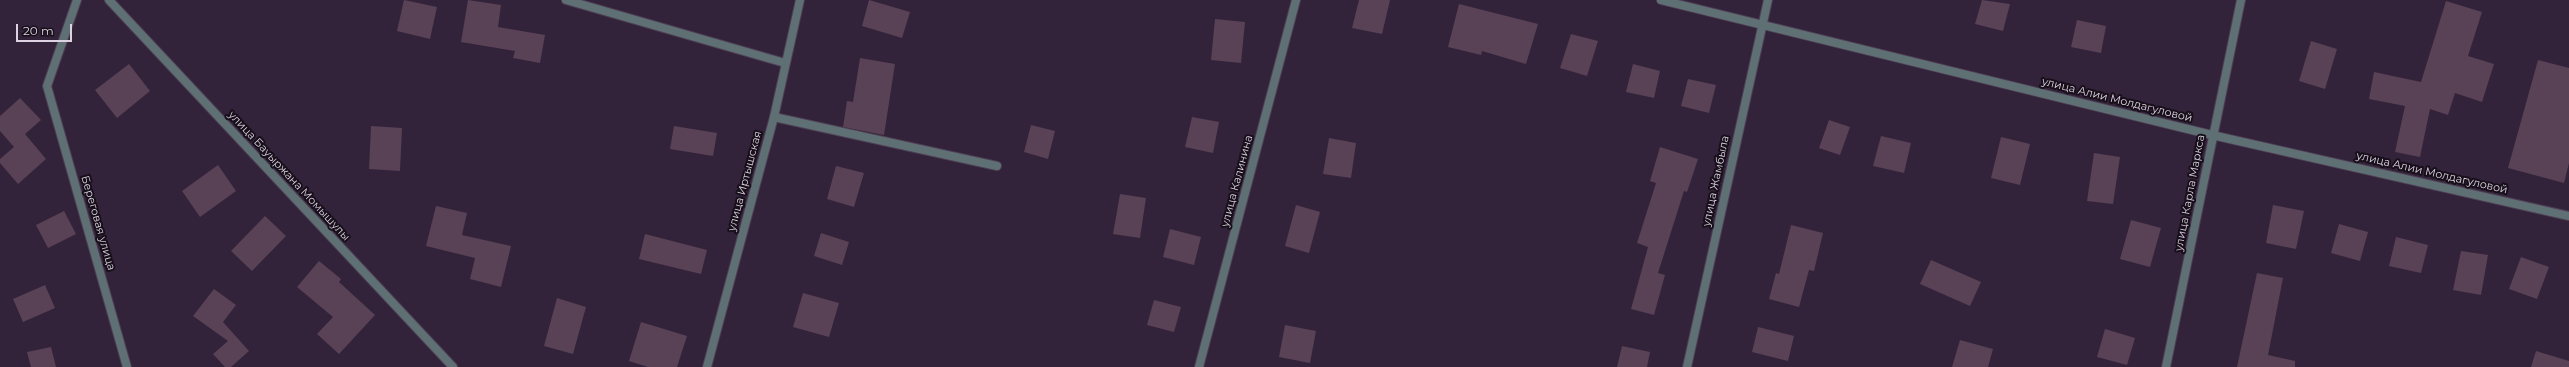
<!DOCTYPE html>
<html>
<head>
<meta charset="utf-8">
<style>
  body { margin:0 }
  #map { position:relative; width:2569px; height:367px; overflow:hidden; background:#33233a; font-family:Montserrat,sans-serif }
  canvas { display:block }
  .scale { position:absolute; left:16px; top:24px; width:56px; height:18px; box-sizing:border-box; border:2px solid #dcd2e1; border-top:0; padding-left:5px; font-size:12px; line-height:14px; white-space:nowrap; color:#dcd2e1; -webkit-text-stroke:3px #170f1a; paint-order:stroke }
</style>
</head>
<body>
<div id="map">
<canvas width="2569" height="367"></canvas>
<div class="scale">20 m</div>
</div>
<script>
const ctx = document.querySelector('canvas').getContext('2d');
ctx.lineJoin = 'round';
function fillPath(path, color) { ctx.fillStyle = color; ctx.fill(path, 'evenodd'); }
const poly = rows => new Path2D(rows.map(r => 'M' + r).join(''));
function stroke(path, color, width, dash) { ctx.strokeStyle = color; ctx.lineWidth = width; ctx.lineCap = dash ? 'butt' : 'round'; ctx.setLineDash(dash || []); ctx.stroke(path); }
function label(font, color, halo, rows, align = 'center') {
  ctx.font = font + ' Montserrat,sans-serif'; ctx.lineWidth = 4; ctx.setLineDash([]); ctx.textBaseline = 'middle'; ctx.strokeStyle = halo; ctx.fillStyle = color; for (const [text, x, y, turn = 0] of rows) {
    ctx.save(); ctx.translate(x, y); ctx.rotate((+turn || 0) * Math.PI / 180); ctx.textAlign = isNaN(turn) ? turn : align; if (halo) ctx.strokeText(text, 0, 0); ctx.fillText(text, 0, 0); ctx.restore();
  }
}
const building = poly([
  [404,0,437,7,430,39,397,31],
  [468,0,501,5,498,27,545,35,540,63,513,58,515,51,461,42],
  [869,0,910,12,902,38,862,26],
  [1359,0,1390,0,1382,34,1352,28],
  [1982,0,2010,4,2003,31,1975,24],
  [2446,1,2482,12,2468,56,2494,64,2482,102,2455,93,2448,115,2430,109,2420,157,2395,152,2405,106,2369,99,2374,72,2421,82],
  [1459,4,1538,24,1526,64,1482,51,1481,55,1448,47],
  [1215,19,1245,22,1241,63,1211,60],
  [2077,20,2106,26,2101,53,2071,47],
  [1571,34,1598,41,1587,76,1560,68],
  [2311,41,2337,49,2325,89,2299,81],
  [860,58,895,64,884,135,843,127,847,101,853,102],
  [2538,60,2569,68,2569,163,2564,183,2508,168],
  [129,64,150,91,117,118,95,90],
  [1633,64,1660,71,1654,98,1626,92],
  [1688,79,1716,85,1709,113,1681,106],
  [20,98,41,120,25,134,46,159,18,184,0,163,0,159,14,147,0,131,0,116],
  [1192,117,1219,122,1213,153,1185,147],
  [1829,120,1850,127,1840,155,1819,148],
  [1031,125,1055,131,1048,159,1024,152],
  [371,126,402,128,400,171,369,169],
  [674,126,717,133,713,156,670,149],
  [1881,136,1911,143,1904,173,1873,166],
  [2001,137,2030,144,2020,185,1991,178],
  [1329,138,1356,143,1351,178,1323,174],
  [1660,147,1698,159,1687,192,1684,191,1658,273,1665,275,1654,315,1631,309,1648,247,1637,243,1656,183,1650,181],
  [2094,153,2120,157,2113,204,2087,201],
  [218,165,236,191,200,217,182,191],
  [836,166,864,173,854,207,827,199],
  [1120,194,1146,198,1140,238,1113,234],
  [1296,205,1320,212,1309,253,1285,246],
  [2273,205,2304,211,2296,249,2266,243],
  [436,206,467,213,462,235,511,246,501,287,470,279,475,258,426,246],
  [64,211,76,234,48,248,36,225],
  [265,216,286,236,252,271,231,251],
  [2131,220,2161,228,2150,267,2120,259],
  [2339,224,2368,232,2360,261,2331,253],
  [1791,225,1823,233,1814,271,1809,270,1799,307,1769,299,1776,273,1779,274],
  [1170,229,1201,237,1194,265,1163,257],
  [821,233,849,242,842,265,814,256],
  [645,234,707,250,701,274,639,259],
  [2396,237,2428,245,2421,273,2389,266],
  [2461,251,2488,255,2481,295,2453,290],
  [2521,257,2549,267,2537,299,2509,289],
  [1931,260,1981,282,1970,306,1920,284],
  [319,261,341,279,339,282,375,315,339,354,317,334,333,317,297,287],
  [2257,273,2283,278,2268,355,2295,361,2295,367,2237,367],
  [45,285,55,308,23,322,13,299],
  [214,289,236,305,223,322,249,351,231,367,225,367,213,354,228,341,193,316],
  [803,293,839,303,829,337,793,327],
  [557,298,586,307,573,354,544,346],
  [1154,300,1181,307,1174,332,1147,325],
  [641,322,687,336,677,367,648,367,629,361],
  [1285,325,1316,331,1310,363,1279,357],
  [1758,327,1794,336,1788,361,1752,352],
  [2105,329,2135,338,2127,365,2097,357],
  [1960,340,1993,349,1988,367,1952,367],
  [1622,346,1650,352,1647,367,1617,367],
  [51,347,56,367,31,367,27,352],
  [2536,351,2569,361,2569,367,2531,367]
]);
const service = poly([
  [566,0,785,63],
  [774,117,997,166]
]);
const minor = poly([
  [77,0,47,86,127,367],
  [109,0,453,367],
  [1661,0,2212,135,2569,216],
  [707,367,774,117,800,0],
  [1199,367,1296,0],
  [1687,367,1768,0],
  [2166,367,2241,0]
]);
const streetNames = [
  ["улица Алии Молдагуловой",2117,100,14],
  ["улица Алии Молдагуловой",2432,173,13],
  ["улица Бауыржана Момышулы",289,176,47],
  ["улица Иртышская",745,181,-75],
  ["улица Калинина",1237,181,-75],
  ["улица Жамбыла",1716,181,-78],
  ["улица Карла Маркса",2190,193,-79],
  ["Береговая улица",98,223,74]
];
fillPath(building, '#594156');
stroke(service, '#4e3f55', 10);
stroke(minor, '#4e3f55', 10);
stroke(service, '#5f7074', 8);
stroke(minor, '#5f7074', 8);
label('11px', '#dcd2e1', '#170f1a', streetNames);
</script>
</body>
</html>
